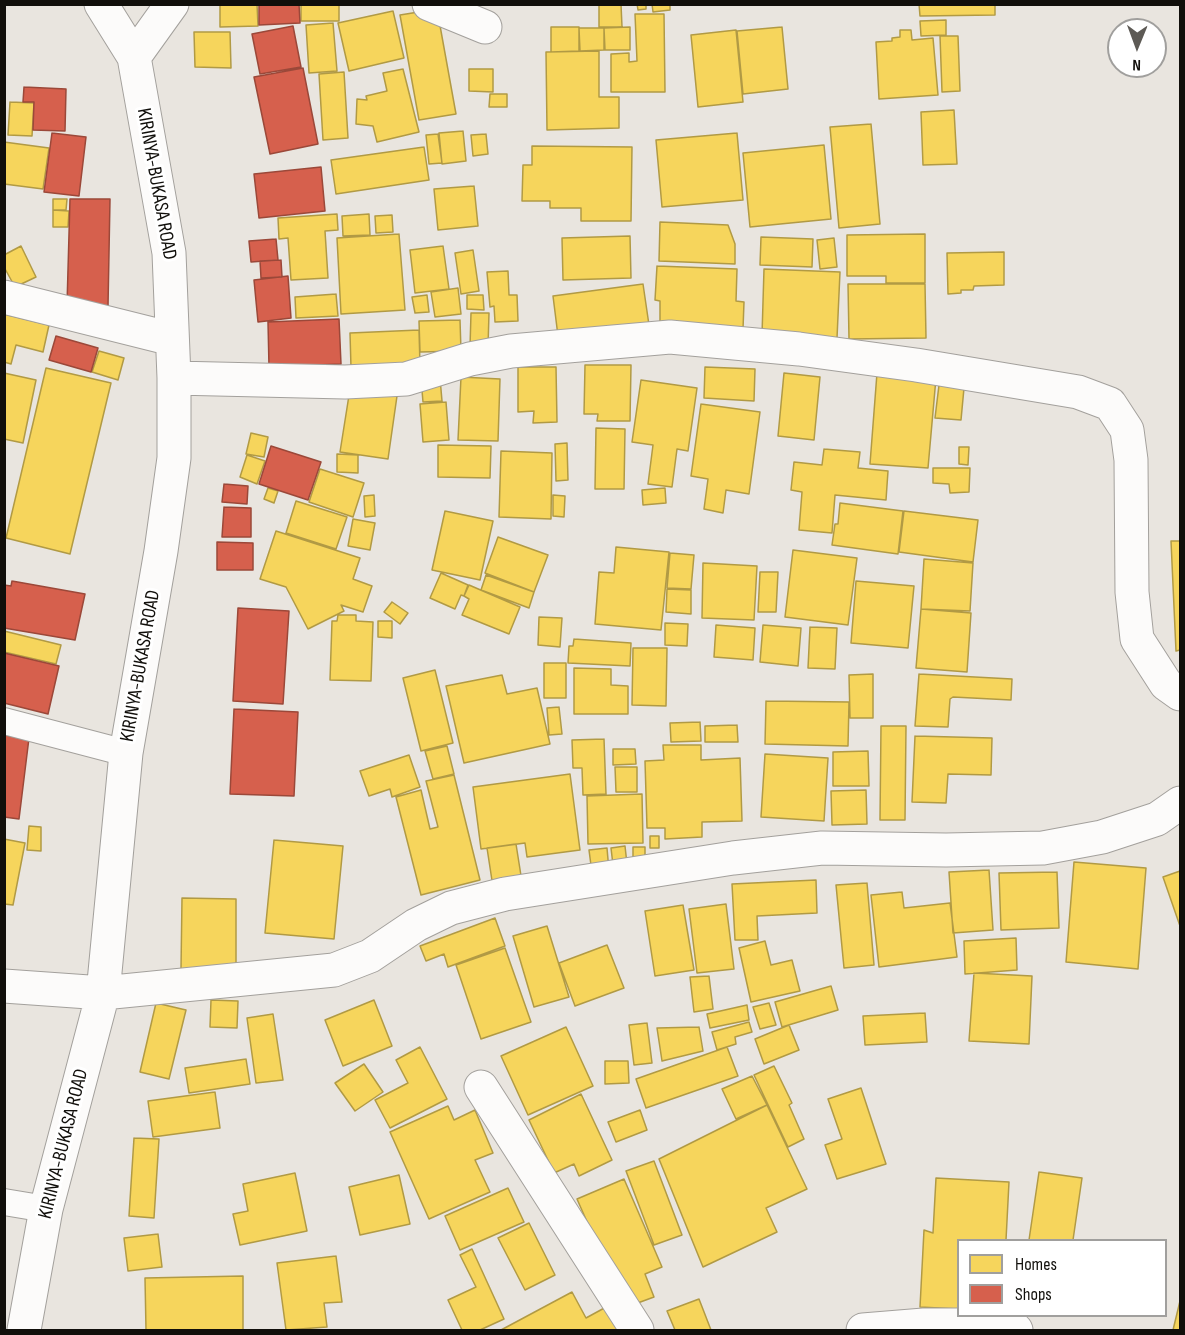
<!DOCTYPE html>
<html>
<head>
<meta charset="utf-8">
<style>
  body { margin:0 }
  #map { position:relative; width:1185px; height:1335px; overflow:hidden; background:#e9e5df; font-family:"Sofia Sans Condensed",sans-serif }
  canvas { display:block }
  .frame { position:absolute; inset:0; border:6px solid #110f0b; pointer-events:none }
  .legend { position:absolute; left:957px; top:1239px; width:210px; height:78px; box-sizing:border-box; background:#fff; border:2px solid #a09f9d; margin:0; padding:8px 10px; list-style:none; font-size:18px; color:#110f0b }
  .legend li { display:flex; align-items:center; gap:12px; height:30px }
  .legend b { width:30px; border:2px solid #a09f9d }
  .north { position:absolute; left:1107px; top:18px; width:60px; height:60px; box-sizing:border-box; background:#fff; border:2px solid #a09f9d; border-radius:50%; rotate:181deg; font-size:16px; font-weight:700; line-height:24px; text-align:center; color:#110f0b }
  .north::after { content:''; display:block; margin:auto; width:21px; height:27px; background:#5d5a55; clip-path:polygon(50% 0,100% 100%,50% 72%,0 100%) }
</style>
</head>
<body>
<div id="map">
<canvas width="1185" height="1335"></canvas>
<div class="frame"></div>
<ul class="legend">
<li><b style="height:16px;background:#f6d55c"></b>Homes</li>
<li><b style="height:16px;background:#d6604d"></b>Shops</li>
</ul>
<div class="north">N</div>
</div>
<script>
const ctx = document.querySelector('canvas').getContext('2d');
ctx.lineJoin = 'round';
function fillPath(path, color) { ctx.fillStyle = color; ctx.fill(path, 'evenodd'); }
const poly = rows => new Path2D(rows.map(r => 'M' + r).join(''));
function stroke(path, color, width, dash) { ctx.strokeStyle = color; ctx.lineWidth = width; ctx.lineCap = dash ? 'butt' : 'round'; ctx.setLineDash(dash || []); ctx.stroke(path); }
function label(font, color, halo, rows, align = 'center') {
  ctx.font = font + ' "Sofia Sans Condensed",sans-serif'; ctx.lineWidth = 6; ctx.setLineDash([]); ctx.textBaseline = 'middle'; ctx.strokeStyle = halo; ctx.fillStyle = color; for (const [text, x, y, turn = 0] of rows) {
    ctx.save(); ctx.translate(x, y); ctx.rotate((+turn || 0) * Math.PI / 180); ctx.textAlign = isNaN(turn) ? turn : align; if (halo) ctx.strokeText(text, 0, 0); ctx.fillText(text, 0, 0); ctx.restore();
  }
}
const homes = poly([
  [220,4,257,4,258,26,220,27,220,4],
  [301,4,339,4,339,21,301,21,301,4],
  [599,4,621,4,622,27,599,27,599,4],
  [637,4,646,4,646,9,638,10,637,4],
  [652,4,670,4,670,10,653,12,652,4],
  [919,4,995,4,995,15,920,16,919,4],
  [437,9,456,114,419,120,400,15,437,9],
  [393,11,404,58,349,71,338,23,393,11],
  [635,14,664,14,665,92,611,92,611,54,629,53,629,62,637,61,635,14],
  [946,20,946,35,921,36,920,21,946,20],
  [333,23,337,71,309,73,306,25,333,23],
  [551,27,579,27,579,51,551,52,551,27],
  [630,27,630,50,605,50,604,28,630,27],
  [782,27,788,89,743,94,737,31,782,27],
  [579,28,604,28,604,50,580,51,579,28],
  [736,30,743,102,698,107,691,35,736,30],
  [900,30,911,30,912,40,933,38,938,95,879,99,876,42,892,41,892,38,900,37,900,30],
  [194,32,230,32,231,68,195,67,194,32],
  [940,36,958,36,960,91,942,92,940,36],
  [599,51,599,97,619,97,619,128,547,130,546,52,599,51],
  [403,69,419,132,377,142,373,126,356,124,357,99,367,100,366,96,387,91,383,73,403,69],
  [469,69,493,69,493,92,469,91,469,69],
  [344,72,348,138,323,140,319,74,344,72],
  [490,94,507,94,507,107,489,107,490,94],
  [10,102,34,103,32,136,8,135,10,102],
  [954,110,957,164,923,165,921,112,954,110],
  [871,124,880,224,839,228,830,127,871,124],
  [463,131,466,161,442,164,439,133,463,131],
  [737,133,743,200,662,207,656,140,737,133],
  [438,134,442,163,429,164,426,135,438,134],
  [486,134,488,154,473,156,471,135,486,134],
  [4,142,49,148,43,189,4,184,4,142],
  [824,145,831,219,750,227,743,153,824,145],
  [532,146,632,147,631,221,581,221,581,208,550,208,550,201,522,201,523,165,532,165,532,146],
  [424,147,429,180,336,194,331,160,424,147],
  [474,186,478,226,438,230,434,189,474,186],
  [53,199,67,199,66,210,53,210,53,199],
  [53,210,69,211,68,227,53,227,53,210],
  [337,214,338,230,325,231,328,278,291,280,288,238,279,239,278,218,337,214],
  [369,214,370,235,343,236,342,216,369,214],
  [392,215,393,232,376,233,375,216,392,215],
  [660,222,728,225,735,244,735,264,659,261,660,222],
  [399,234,405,310,341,314,337,238,399,234],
  [925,234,925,283,886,283,886,276,847,276,847,235,925,234],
  [630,236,631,278,563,280,562,238,630,236],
  [761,237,813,239,812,267,760,265,761,237],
  [834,238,837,267,820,269,817,240,834,238],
  [21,246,36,277,15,287,4,267,4,255,21,246],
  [443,246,449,289,415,293,410,250,443,246],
  [473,250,479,291,461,294,455,253,473,250],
  [1004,252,1004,285,974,286,973,290,961,290,961,293,948,294,947,253,1004,252],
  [657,266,737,269,736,301,744,302,743,329,660,326,660,301,655,300,657,266],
  [764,269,840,272,837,338,762,335,764,269],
  [508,271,509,295,517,295,518,321,495,322,494,306,490,307,487,272,508,271],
  [643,284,649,325,558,336,553,296,643,284],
  [848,284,925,284,926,338,849,339,848,284],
  [458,288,461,314,435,317,431,292,458,288],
  [336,294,338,316,296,318,295,297,336,294],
  [427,295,429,312,415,313,412,297,427,295],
  [467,295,483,295,484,310,467,309,467,295],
  [471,313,489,313,488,347,470,347,471,313],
  [4,314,49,325,43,352,16,345,11,364,4,362,4,314],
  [460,320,461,351,420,352,419,321,460,320],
  [419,330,420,365,351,368,350,333,419,330],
  [99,351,124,358,118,380,92,372,99,351],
  [585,365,631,365,630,421,597,421,598,414,584,414,585,365],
  [518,367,556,367,557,422,533,423,534,411,518,412,518,367],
  [705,367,755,369,754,401,704,398,705,367],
  [46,368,111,383,70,554,6,538,46,368],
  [4,373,36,380,23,443,4,439,4,373],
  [784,373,820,377,814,440,778,436,784,373],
  [877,373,936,378,928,468,870,464,877,373],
  [461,377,500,379,498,441,458,440,461,377],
  [440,378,442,401,423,402,421,379,440,378],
  [641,380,697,388,688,451,677,449,672,487,648,484,653,445,632,442,641,380],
  [939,385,964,388,961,420,935,418,939,385],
  [350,389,397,396,388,459,340,452,350,389],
  [446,402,449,440,423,442,420,404,446,402],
  [701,404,760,412,749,494,726,490,723,513,704,509,708,479,691,476,701,404],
  [596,428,625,429,624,489,595,489,596,428],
  [251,433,268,437,264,457,246,454,251,433],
  [567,443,568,480,556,481,555,444,567,443],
  [438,445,491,446,490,478,438,477,438,445],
  [959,447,969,447,968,465,959,464,959,447],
  [824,449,860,452,858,468,888,471,886,500,835,495,832,533,799,530,802,492,791,490,794,462,822,465,824,449],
  [501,451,552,453,551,519,499,517,501,451],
  [337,454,358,455,358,473,337,472,337,454],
  [247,455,265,461,257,484,240,477,247,455],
  [933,468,970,468,969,492,950,493,949,484,933,483,933,468],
  [320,469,364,483,353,517,309,502,320,469],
  [268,488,278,491,274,503,264,499,268,488],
  [665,488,666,503,643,505,642,490,665,488],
  [374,495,375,516,365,517,364,496,374,495],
  [553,495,565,496,564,517,553,516,553,495],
  [296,501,347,517,336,549,286,533,296,501],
  [840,503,903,511,898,554,832,545,835,524,838,524,840,503],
  [445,511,493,521,480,580,432,570,445,511],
  [904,511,978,520,973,562,899,552,904,511],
  [353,519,375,523,370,550,348,546,353,519],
  [276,531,360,558,353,579,372,586,363,612,341,605,344,611,308,629,286,587,260,579,276,531],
  [498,537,548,555,534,592,485,573,498,537],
  [1171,541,1180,541,1180,650,1176,651,1171,541],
  [616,547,669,552,661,630,595,624,599,572,614,573,616,547],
  [793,550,857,558,848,625,785,617,793,550],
  [670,553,694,555,691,589,667,588,670,553],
  [924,559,973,563,970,611,921,609,924,559],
  [703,563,757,566,754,620,702,618,703,563],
  [760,572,778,572,776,612,758,612,760,572],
  [441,573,468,585,464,596,461,595,455,609,430,598,441,573],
  [486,575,534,592,529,608,481,590,486,575],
  [856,581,914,586,908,648,851,643,856,581],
  [469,585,520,607,509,634,462,615,469,599,464,596,469,585],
  [667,589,691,590,691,614,666,612,667,589],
  [392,602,408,613,400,624,384,612,392,602],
  [921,609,971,613,967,672,916,668,921,609],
  [338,615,356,615,356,621,373,622,371,681,330,680,332,621,337,621,338,615],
  [539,617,562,618,560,647,538,645,539,617],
  [378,621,392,621,392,638,378,637,378,621],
  [665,623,688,624,687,646,665,645,665,623],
  [716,625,755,628,753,660,714,657,716,625],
  [763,625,801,628,798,666,760,662,763,625],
  [810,627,837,628,835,669,808,668,810,627],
  [4,631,61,645,56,664,4,652,4,631],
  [574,639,631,643,630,666,568,663,569,646,573,646,574,639],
  [633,648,667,648,666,706,632,705,633,648],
  [544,663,566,663,566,698,544,698,544,663],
  [574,668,611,669,611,685,628,686,628,714,574,714,574,668],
  [435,670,453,743,421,751,403,678,435,670],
  [873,674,873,718,850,718,849,675,873,674],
  [919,674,1012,679,1011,700,953,697,950,699,948,727,915,726,919,674],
  [502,675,507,694,537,688,550,744,464,763,446,686,502,675],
  [766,701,849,702,848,746,765,744,766,701],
  [559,707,562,734,549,735,547,708,559,707],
  [700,722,701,741,671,742,670,723,700,722],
  [737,725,738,742,705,742,705,726,737,725],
  [881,726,906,726,905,820,880,820,881,726],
  [915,736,992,738,991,775,948,774,946,803,912,802,915,736],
  [604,739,606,794,583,795,582,768,573,768,572,740,604,739],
  [663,745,701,745,701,760,740,758,742,821,702,822,702,837,665,839,665,828,647,828,645,761,664,760,663,745],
  [447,746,454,774,433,779,425,751,447,746],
  [613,749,635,749,636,764,613,765,613,749],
  [868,751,869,786,833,786,833,752,868,751],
  [765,754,828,758,824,821,761,817,765,754],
  [409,755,420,787,392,797,390,789,369,796,360,771,409,755],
  [615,767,637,767,637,792,616,792,615,767],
  [570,774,580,850,527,857,525,843,481,849,473,787,570,774],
  [454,775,480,880,421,895,396,797,421,790,430,829,438,827,426,781,454,775],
  [866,790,867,824,832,825,831,791,866,790],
  [642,794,643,843,588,844,587,796,642,794],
  [29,826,41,827,41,851,27,850,29,826],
  [650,836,659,836,659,848,650,848,650,836],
  [4,839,25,843,13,905,4,904,4,839],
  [274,840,343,846,334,939,265,933,274,840],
  [516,844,522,882,493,887,487,848,516,844],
  [625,846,627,864,613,865,611,848,625,846],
  [633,847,645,847,645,859,633,859,633,847],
  [607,848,609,871,592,873,589,850,607,848],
  [1074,862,1146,868,1138,969,1066,962,1074,862],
  [989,870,993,930,953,933,949,872,989,870],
  [1180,871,1180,926,1163,877,1180,871],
  [1057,872,1059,928,1001,930,999,873,1057,872],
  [816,880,817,913,757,916,758,940,735,940,732,884,816,880],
  [867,883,874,965,844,968,836,885,867,883],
  [902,892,904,908,950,903,957,957,879,967,871,895,902,892],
  [182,898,236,899,236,969,181,969,182,898],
  [726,904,734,969,697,973,689,909,726,904],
  [683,905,694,970,655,976,645,911,683,905],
  [495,918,505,946,448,967,444,954,426,961,420,946,495,918],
  [547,926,569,997,534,1007,513,936,547,926],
  [1016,938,1017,970,965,974,964,941,1016,938],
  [765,941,771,965,792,960,800,991,751,1002,739,948,765,941],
  [607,945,624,988,575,1006,559,963,607,945],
  [505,948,531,1022,481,1039,456,965,505,948],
  [974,973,1032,976,1029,1044,969,1041,974,973],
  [709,976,713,1009,694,1012,690,977,709,976],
  [831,986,838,1010,782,1027,775,1002,831,986],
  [211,1000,238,1001,237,1028,210,1027,211,1000],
  [374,1000,392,1046,343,1066,325,1020,374,1000],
  [156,1003,186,1010,169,1079,140,1072,156,1003],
  [769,1003,776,1025,760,1029,753,1007,769,1003],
  [747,1005,749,1020,710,1028,707,1014,747,1005],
  [925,1013,927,1042,865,1045,863,1016,925,1013],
  [273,1014,283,1080,256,1083,247,1018,273,1014],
  [749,1022,752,1032,735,1037,736,1044,717,1050,712,1032,749,1022],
  [647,1023,652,1063,634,1065,629,1025,647,1023],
  [789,1025,799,1050,764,1064,755,1039,789,1025],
  [566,1027,593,1086,528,1115,501,1056,566,1027],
  [699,1027,703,1051,662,1061,657,1028,699,1027],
  [420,1047,447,1099,390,1128,375,1100,408,1083,396,1060,420,1047],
  [727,1047,738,1076,646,1108,636,1079,727,1047],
  [246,1059,250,1084,189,1093,185,1068,246,1059],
  [605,1061,628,1061,629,1083,605,1084,605,1061],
  [364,1064,383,1092,355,1111,335,1083,364,1064],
  [774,1066,792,1103,789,1105,804,1139,788,1147,754,1075,774,1066],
  [752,1076,767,1105,736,1119,722,1089,752,1076],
  [861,1088,886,1164,837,1179,825,1145,842,1139,828,1099,861,1088],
  [215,1092,220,1128,153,1137,148,1101,215,1092],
  [581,1094,612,1160,579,1176,574,1164,554,1173,529,1120,581,1094],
  [767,1105,807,1189,766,1208,777,1232,703,1267,659,1159,767,1105],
  [448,1106,454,1120,475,1110,493,1153,475,1160,490,1192,429,1219,390,1132,448,1106],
  [640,1110,647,1130,616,1142,608,1122,640,1110],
  [134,1138,159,1139,154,1218,129,1216,134,1138],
  [654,1161,682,1235,654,1245,626,1171,654,1161],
  [1039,1172,1082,1178,1073,1240,1029,1240,1039,1172],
  [295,1173,307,1231,240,1245,233,1214,248,1211,243,1184,295,1173],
  [399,1175,410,1224,360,1235,349,1187,399,1175],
  [936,1178,1009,1182,1006,1240,958,1240,958,1309,920,1307,924,1230,933,1233,936,1178],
  [624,1179,662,1267,645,1274,654,1297,635,1304,617,1290,577,1199,624,1179],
  [508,1188,524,1222,460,1250,445,1216,508,1188],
  [529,1223,555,1275,525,1290,498,1238,529,1223],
  [158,1234,162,1267,128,1271,124,1238,158,1234],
  [472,1249,504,1319,480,1330,462,1330,448,1300,476,1287,460,1255,472,1249],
  [336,1256,342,1302,324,1303,327,1327,286,1330,277,1263,336,1256],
  [243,1276,243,1330,146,1330,145,1278,243,1276],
  [572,1292,586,1318,608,1306,621,1330,501,1330,572,1292],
  [699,1299,711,1330,675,1330,667,1311,699,1299],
  [1180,1301,1180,1330,1173,1330,1180,1301]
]);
const shops = poly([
  [259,4,299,4,300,23,259,25,259,4],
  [293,26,301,67,260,74,252,34,293,26],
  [303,68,318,144,270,154,254,77,303,68],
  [24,87,66,89,65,131,33,130,34,102,23,102,24,87],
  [52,133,86,137,79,196,44,192,52,133],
  [321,167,325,211,259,218,254,174,321,167],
  [70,199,110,199,108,306,67,305,70,199],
  [276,239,278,260,251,262,249,241,276,239],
  [281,260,282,277,261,278,260,261,281,260],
  [288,276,291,318,258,322,254,280,288,276],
  [339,319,341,364,269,367,268,322,339,319],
  [56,336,98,348,91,372,49,360,56,336],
  [271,446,321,462,308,500,259,484,271,446],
  [224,484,248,486,247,504,222,502,224,484],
  [224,507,251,508,251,537,222,537,224,507],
  [217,542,253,543,253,570,217,570,217,542],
  [12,581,85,594,75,640,4,628,4,585,11,586,12,581],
  [238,608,289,611,283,704,233,701,238,608],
  [4,653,59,666,48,714,4,703,4,653],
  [234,709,298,712,294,796,230,794,234,709],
  [4,735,29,738,19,819,4,817,4,735]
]);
const service = poly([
  [4,721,126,753],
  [4,1202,46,1209]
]);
const minor = poly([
  [429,4,485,27],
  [134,57,172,4],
  [4,297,172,339],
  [174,378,345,382,406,379,470,359,511,351,670,337,799,349,916,365,1078,392,1110,404,1127,430,1131,460,1132,592,1137,639,1166,684,1180,694],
  [4,986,103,993,334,970,370,956,416,925,451,908,505,894,733,858,822,848,946,850,1043,848,1102,837,1157,819,1180,803],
  [481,1087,637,1330],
  [24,1330,46,1209,103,993,126,753,161,551,174,458,174,378,169,253,134,57,101,4],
  [863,1330,924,1325,974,1325,1016,1330]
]);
const streetNames = [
  ["KIRINYA-BUKASA ROAD",156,184,80],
  ["KIRINYA-BUKASA ROAD",141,666,-80],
  ["KIRINYA-BUKASA ROAD",64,1144,-76]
];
fillPath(homes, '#f6d55c');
stroke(homes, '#b19a44', 1.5);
fillPath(shops, '#d6604d');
stroke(shops, '#9b4839', 1.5);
stroke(service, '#a3a09c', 28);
stroke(minor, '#a3a09c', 35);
stroke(service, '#fcfbfa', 26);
stroke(minor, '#fcfbfa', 33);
label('20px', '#110f0b', '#fff', streetNames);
</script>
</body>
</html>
